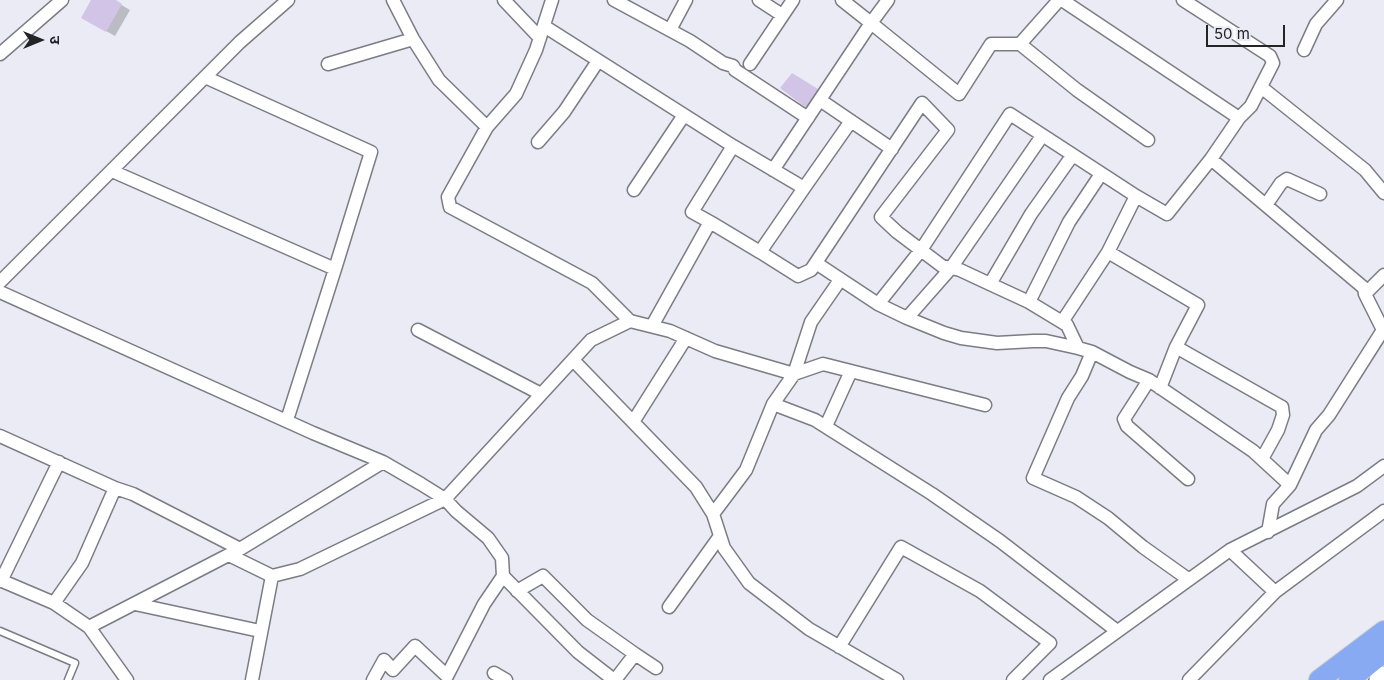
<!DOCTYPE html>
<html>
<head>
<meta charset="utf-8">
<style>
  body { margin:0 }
  #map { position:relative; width:1384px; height:680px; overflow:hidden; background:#eaebf4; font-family:Inter,"Noto Sans Devanagari",sans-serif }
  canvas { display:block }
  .north { position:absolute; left:15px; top:15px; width:50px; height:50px; -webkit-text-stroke:4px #eaebf4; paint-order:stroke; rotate:90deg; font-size:14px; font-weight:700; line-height:20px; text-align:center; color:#242427 }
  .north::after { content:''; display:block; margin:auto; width:18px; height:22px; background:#242427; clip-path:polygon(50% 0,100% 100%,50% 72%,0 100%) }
  .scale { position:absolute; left:1206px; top:25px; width:79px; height:22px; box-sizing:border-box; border:2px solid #242427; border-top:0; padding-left:6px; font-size:15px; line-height:18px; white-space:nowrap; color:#242427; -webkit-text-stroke:4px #eaebf4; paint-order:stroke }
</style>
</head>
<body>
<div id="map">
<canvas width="1384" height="680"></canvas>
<div class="north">उ</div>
<div class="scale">50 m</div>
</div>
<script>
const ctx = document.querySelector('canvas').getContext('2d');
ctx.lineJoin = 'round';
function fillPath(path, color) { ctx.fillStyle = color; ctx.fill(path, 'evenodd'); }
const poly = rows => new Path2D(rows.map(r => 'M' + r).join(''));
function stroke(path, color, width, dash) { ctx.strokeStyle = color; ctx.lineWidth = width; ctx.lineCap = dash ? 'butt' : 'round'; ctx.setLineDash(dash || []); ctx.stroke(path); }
const shadow = poly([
  [93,0,113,0,130,10,115,36,83,18],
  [792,75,823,93,811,109,805,106]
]);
const building = poly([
  [91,0,116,0,122,4,106,32,81,18],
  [792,73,818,89,809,103,805,107,780,88]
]);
const service = poly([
  [0,631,75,663,68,680]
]);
const minor = poly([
  [393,0,413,39,439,80,487,127],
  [504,0,540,38],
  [552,0,536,50,516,94,487,127,448,197,450,207,592,283,630,321],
  [614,0,690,41,723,63,733,66,735,70,808,118],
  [759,0,782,15],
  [888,0,871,23,959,94,991,44,1020,44,1077,90,1148,140],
  [1062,0,1239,118,1211,159,1167,214,1136,196,1108,252],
  [1183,0,1270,56,1273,63,1251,106,1239,118],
  [544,26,733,146],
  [670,30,686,0],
  [1020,44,1059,0],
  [1304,50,1316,24,1337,0],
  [0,54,62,0],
  [328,64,413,39],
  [750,64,793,0],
  [1261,87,1365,170,1384,193],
  [820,100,892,149],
  [538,142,564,112,598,61],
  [1211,159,1364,288,1365,294],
  [773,170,871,23,842,0],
  [112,171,335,269,371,152,205,77],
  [804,188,851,121],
  [634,190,684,115],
  [1266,205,1281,183,1287,179,1320,194],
  [760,252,798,276,811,270,922,103,948,130,881,217,897,232,942,266,960,270,990,284,1029,302,1067,325,1078,348],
  [816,263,878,304,907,318,944,333,961,338,997,343,1033,341,1046,341,1078,348,1092,352,1130,372,1149,380,1253,451,1290,485,1273,504,1268,532],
  [0,282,240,42,288,0],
  [990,284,1031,214,1072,156],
  [0,292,313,433,383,462,421,484,445,499,456,511,488,538,502,558,503,576,578,652,614,680],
  [1029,302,1069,222,1101,174],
  [878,304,921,250,1010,114,1136,196],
  [907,318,951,268,1042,136],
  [1062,322,1108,252,1198,305,1176,347,1160,388],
  [652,326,710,222,692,212,733,146,804,188,760,252,710,222],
  [418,330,541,394],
  [686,338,633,422,696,487,713,514,724,548,749,583,809,629,897,680],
  [1176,347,1282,407,1283,415,1278,430,1262,459],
  [1092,352,1082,376,1068,398,1033,478,1076,497,1108,518,1143,547,1188,579],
  [573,360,633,422],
  [1149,380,1124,419,1127,426,1188,479],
  [773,404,815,420,932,494,1000,541,1117,631],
  [287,420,335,269],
  [826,426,851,371],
  [0,436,115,488,133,494,240,549],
  [1290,485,1316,430,1329,415,1383,330,1365,294,1384,275],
  [713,514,746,470,773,404,794,374,811,322,840,280],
  [1230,550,1275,592],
  [229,555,272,576],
  [0,580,54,603,89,627,127,680],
  [1,581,59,462],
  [517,591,543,576,587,620,635,654,615,680],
  [54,603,82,563,115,488],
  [135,604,260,631],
  [669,607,720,536],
  [89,627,240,549,383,462],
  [839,647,901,547,980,591,1050,643,1013,680],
  [635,654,656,668],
  [494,673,506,680],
  [252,680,272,576,300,569,445,499,591,340,630,321,670,331,715,351,794,374,823,364,985,405],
  [373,680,384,660,393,670,415,646,447,676,484,604,503,576],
  [1050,680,1230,550,1357,486,1384,466],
  [1189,680,1275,592,1384,511]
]);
const tertiary = poly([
  [1377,680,1384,674]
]);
const trunk = poly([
  [1319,680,1384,631],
  [1349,680,1384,652]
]);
fillPath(shadow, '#0003');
fillPath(building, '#d2c4e6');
stroke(service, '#7b7c84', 9);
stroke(minor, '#7b7c84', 15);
stroke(tertiary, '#7b7c84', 18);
stroke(trunk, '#cacacb', 22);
stroke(service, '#fff', 6);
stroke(minor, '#fff', 12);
stroke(tertiary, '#fff', 15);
stroke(trunk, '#88aaf2', 20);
</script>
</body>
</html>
